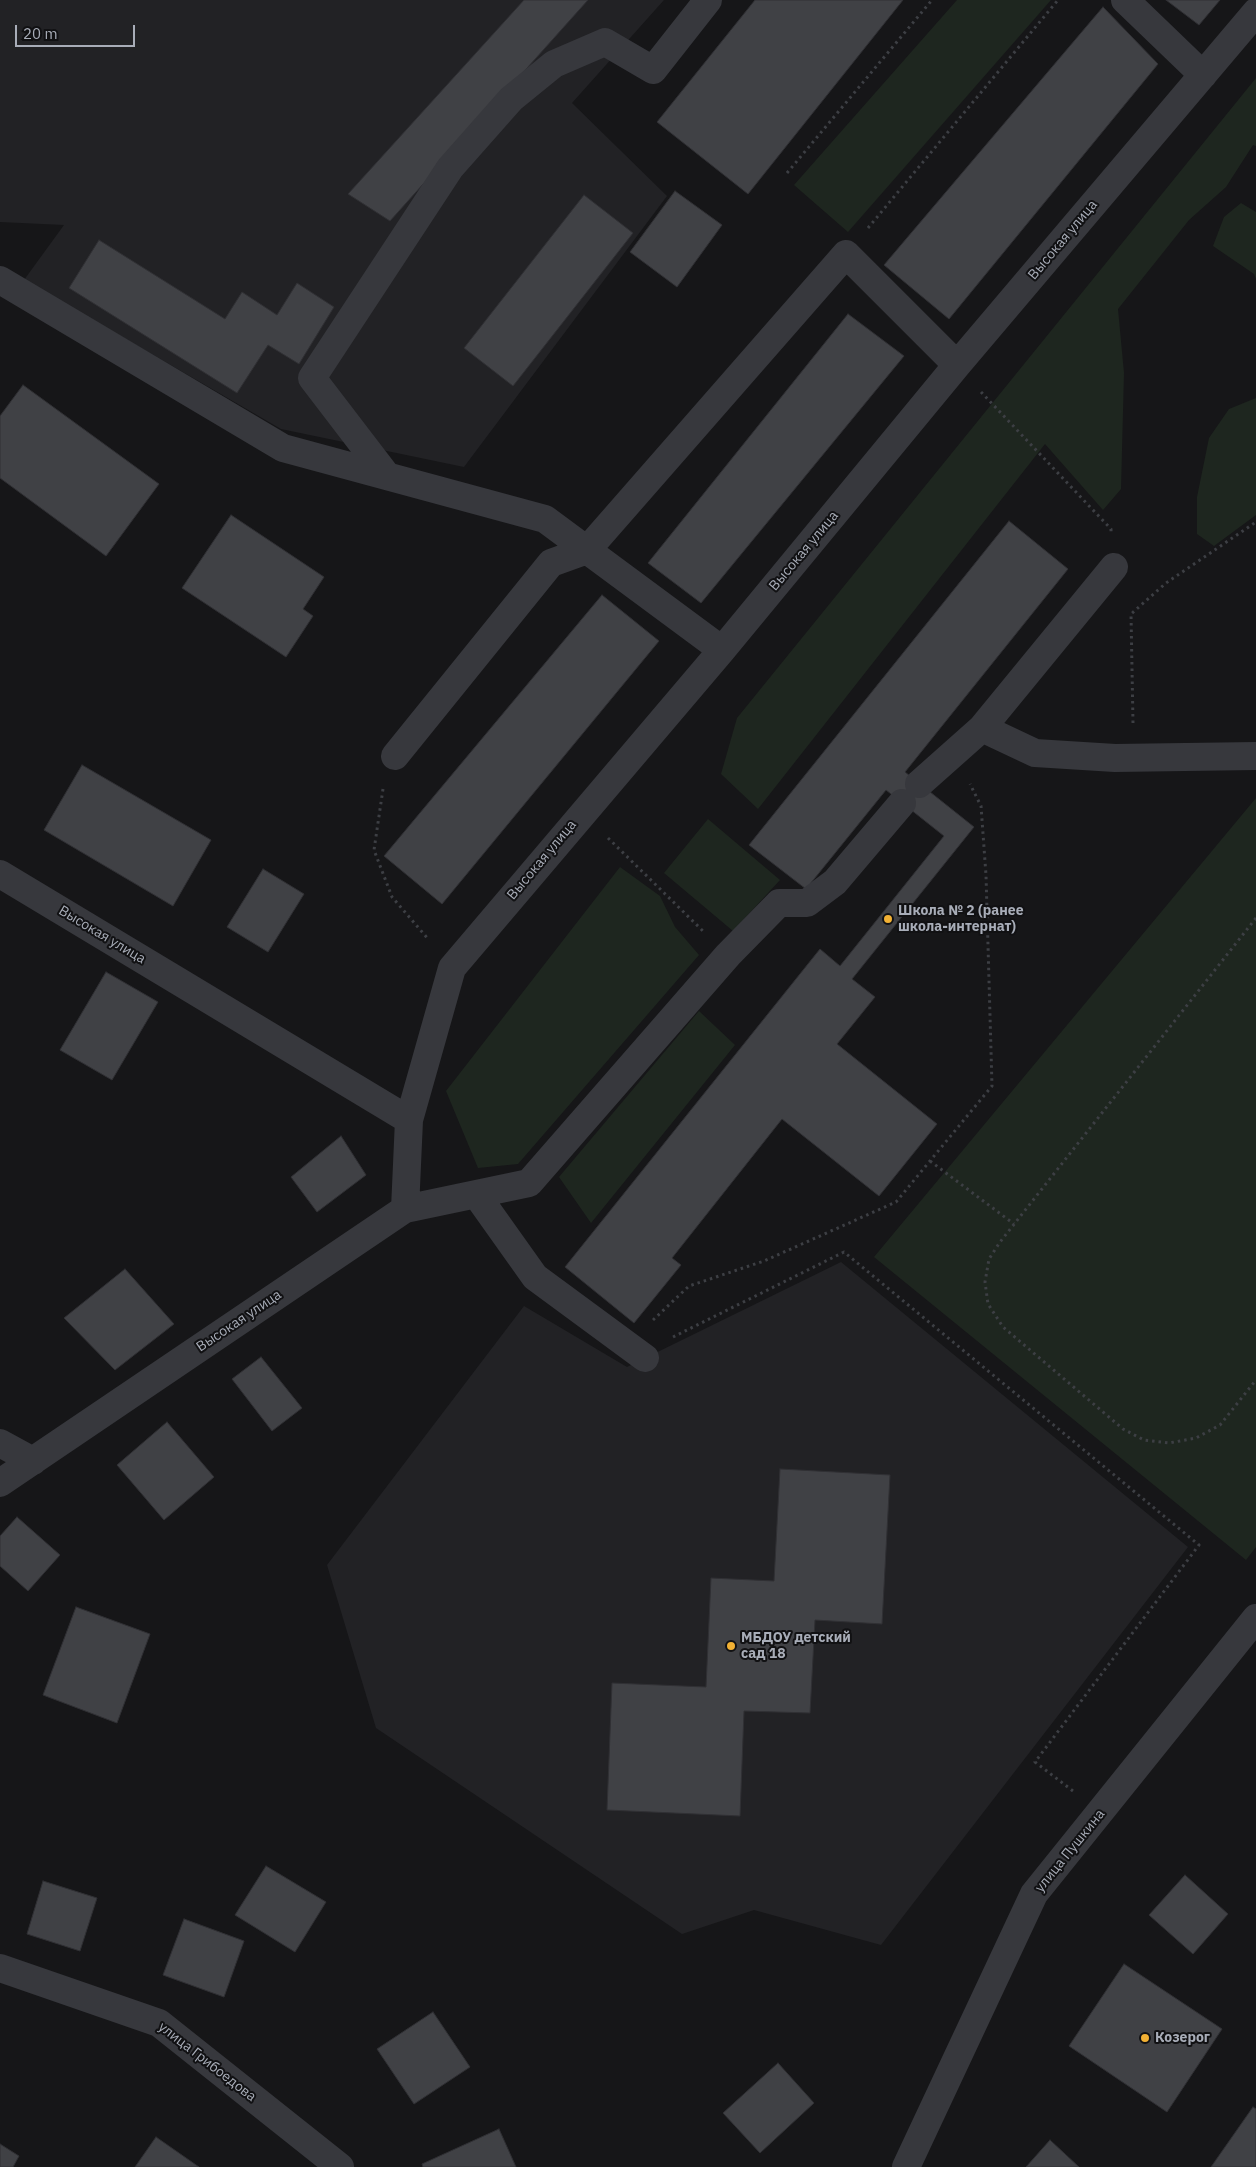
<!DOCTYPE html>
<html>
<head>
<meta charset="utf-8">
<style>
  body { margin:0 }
  #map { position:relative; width:1256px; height:2167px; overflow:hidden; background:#161618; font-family:"IBM Plex Sans",sans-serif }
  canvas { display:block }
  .scale { position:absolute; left:15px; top:25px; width:120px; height:22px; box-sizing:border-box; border:2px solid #a8adb8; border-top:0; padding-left:6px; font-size:15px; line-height:18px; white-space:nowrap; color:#a8adb8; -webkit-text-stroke:4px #111113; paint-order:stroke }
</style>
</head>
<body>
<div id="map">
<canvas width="1256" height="2167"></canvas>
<div class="scale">20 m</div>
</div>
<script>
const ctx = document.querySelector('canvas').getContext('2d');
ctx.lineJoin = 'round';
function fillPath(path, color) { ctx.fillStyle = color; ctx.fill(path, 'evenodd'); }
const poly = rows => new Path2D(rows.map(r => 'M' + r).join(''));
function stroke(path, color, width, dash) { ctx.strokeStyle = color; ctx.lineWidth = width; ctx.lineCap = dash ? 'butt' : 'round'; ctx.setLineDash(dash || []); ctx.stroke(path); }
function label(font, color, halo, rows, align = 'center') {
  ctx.font = font + ' "IBM Plex Sans",sans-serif'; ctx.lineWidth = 4; ctx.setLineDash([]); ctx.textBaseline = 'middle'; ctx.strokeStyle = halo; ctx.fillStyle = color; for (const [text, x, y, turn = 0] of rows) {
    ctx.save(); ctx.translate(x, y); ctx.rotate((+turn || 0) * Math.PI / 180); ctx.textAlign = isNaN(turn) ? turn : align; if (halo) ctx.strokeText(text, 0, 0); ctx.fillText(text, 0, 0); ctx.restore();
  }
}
const built = poly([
  [0,0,664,0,572,103,667,196,464,467,281,429,24,280,64,225,0,222],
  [841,1262,1188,1547,881,1945,754,1910,682,1934,376,1728,327,1565,524,1306,627,1367]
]);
const green = poly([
  [957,0,1051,0,848,232,794,185],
  [1256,78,1256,146,1253,145,1226,187,1189,220,1118,309,1124,373,1121,489,1103,510,1045,444,758,809,721,774,737,718],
  [1241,203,1256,212,1256,279,1254,274,1213,246,1224,217],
  [1256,398,1256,515,1214,546,1197,534,1197,497,1209,438,1229,409],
  [1256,798,1256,1547,1246,1560,874,1257],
  [708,819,780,880,733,931,664,873],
  [620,867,660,896,675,927,699,955,518,1164,478,1168,446,1091],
  [699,1011,735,1045,591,1223,559,1177]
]);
const building = poly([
  [524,0,588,0,390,221,348,194,524,0],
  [755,0,903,0,748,194,657,122,755,0],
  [1166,0,1220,0,1199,25,1166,0],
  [1103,7,1158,64,949,319,884,265,1103,7],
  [675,191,722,225,677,287,630,252,675,191],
  [584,195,633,233,513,386,464,348,584,195],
  [99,240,225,319,242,292,277,315,297,283,334,307,299,364,268,345,237,393,69,288,99,240],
  [848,314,904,356,701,603,648,563,848,314],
  [23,385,159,484,106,556,0,478,0,416,23,385],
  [231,515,324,577,303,609,313,616,286,657,182,588,231,515],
  [1009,521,1068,569,905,772,974,827,852,979,875,997,837,1044,937,1124,879,1196,782,1119,672,1258,681,1265,634,1323,565,1267,820,949,840,966,944,836,886,790,806,889,749,845,1009,521],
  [602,595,659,641,442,904,384,856,602,595],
  [82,765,211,840,173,906,44,830,82,765],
  [263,869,304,894,268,952,227,927,263,869],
  [106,972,158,1002,112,1080,60,1050,106,972],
  [341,1136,366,1175,317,1212,291,1177,341,1136],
  [125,1269,174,1324,115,1370,64,1318,125,1269],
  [261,1357,302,1408,272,1431,232,1379,261,1357],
  [167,1422,214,1477,164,1520,117,1465,167,1422],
  [780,1469,890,1475,882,1624,815,1620,810,1713,744,1711,740,1816,607,1810,612,1683,706,1687,711,1578,774,1581,780,1469],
  [17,1517,60,1555,28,1591,0,1566,0,1536,17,1517],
  [76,1607,150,1634,117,1723,43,1695,76,1607],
  [266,1866,326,1902,295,1952,235,1915,266,1866],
  [1185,1875,1228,1914,1193,1954,1149,1915,1185,1875],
  [43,1881,97,1898,80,1951,27,1934,43,1881],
  [184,1919,244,1941,224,1997,163,1975,184,1919],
  [1124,1964,1222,2029,1167,2112,1069,2046,1124,1964],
  [433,2012,470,2067,414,2104,377,2049,433,2012],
  [778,2063,814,2103,760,2153,723,2113,778,2063],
  [1253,2107,1256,2109,1256,2167,1211,2167,1253,2107],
  [499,2129,516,2167,423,2167,422,2164,499,2129],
  [156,2137,199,2167,135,2167,156,2137],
  [1050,2140,1079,2167,1026,2167,1050,2140],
  [0,2144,19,2156,13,2167,0,2167,0,2144]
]);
const path = poly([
  [787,173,932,0],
  [868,228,1058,0],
  [981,392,1111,529,1111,534],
  [1133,723,1131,614,1166,583,1256,522],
  [383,789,374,850,392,897,429,940],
  [608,838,704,932],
  [1256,918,1000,1242,989,1259,985,1282,988,1304,1003,1327,1123,1429,1144,1440,1169,1443,1196,1438,1220,1425,1256,1380],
  [930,1161,1014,1224],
  [653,1320,689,1286,764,1261,896,1202,992,1086,986,875,981,806,970,784],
  [673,1337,844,1252,1199,1545,1035,1762,1073,1791]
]);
const minor = poly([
  [1125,0,1203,75],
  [0,280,283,448,545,519,722,650],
  [387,476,312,378,450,168,511,99,554,64,605,42,653,70,708,0],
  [982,728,1035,753,1115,758,1256,756],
  [395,756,551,563,587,550,846,254,957,365],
  [919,784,982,728,1114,567],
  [0,874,409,1120],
  [476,1194,535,1277,645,1358],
  [405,1209,529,1183,728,955,779,903,807,903,835,882,902,803],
  [0,1443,33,1461],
  [0,1483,405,1209,409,1120,452,968,722,650,957,365,1256,12],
  [0,1968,159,2023,340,2167],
  [906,2167,1034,1894,1256,1618]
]);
const markers = [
  [888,919,5,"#f2b134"],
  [731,1646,5,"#f2b134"],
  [1145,2038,5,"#f2b134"]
];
const streetNames = [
  ["Высокая улица",1063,240,-50],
  ["Высокая улица",804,551,-50],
  ["Высокая улица",542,860,-50],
  ["Высокая улица",102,935,31],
  ["Высокая улица",239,1321,-34],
  ["улица Пушкина",1070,1851,-51],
  ["улица Грибоедова",207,2062,38]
];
const poiNames = [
  ["Школа № 2 (ранее",898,911],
  ["школа-интернат)",898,927],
  ["МБДОУ детский",741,1638],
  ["сад 18",741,1654],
  ["Козерог",1155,2038]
];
fillPath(built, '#222225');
fillPath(green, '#1e261f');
fillPath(building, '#404145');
stroke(building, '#303034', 1);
stroke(path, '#3d3f44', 3, [2.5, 4]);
stroke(minor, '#37383d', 28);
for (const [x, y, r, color] of markers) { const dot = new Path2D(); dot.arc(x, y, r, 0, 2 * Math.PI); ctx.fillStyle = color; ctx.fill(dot); stroke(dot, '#111113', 2); }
label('14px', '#a8adb8', '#111113', streetNames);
label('bold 14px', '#a8adb8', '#111113', poiNames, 'left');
</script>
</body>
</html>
